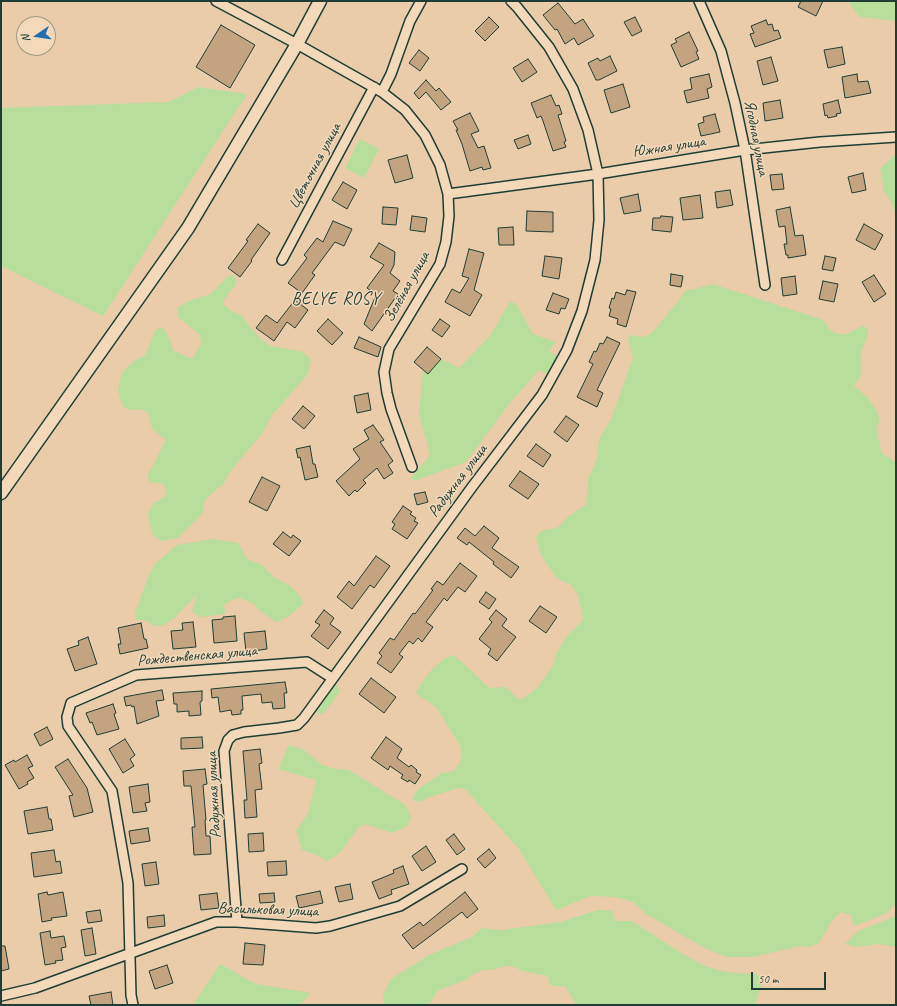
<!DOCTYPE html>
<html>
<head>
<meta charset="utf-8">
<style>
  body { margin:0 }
  #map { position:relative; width:897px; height:1006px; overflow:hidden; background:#eaccab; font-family:Caveat,sans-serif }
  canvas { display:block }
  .frame { position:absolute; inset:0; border:2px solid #1f3d34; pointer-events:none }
  .north { position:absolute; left:16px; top:16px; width:40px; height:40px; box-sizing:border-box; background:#f3d8ba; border:1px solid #9e9a84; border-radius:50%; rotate:257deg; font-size:11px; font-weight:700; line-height:16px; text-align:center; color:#1f3d34 }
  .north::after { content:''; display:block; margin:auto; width:14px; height:18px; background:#1f6fb2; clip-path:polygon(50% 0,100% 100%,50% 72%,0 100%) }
  .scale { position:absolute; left:751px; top:972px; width:75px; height:18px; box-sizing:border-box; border:2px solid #1f3d34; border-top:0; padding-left:5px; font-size:12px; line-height:14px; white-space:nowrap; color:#1f3d34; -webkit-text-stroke:3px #f3d8ba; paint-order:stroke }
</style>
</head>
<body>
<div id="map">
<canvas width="897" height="1006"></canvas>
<div class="frame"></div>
<div class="north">N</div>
<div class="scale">50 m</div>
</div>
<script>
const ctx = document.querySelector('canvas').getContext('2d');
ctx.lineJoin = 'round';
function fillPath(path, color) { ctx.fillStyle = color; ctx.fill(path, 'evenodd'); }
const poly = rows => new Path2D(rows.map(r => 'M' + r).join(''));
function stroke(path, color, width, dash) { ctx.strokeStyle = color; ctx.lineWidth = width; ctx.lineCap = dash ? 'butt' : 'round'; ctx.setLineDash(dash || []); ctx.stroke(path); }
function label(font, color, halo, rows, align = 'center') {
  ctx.font = font + ' Caveat,sans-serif'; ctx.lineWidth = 3; ctx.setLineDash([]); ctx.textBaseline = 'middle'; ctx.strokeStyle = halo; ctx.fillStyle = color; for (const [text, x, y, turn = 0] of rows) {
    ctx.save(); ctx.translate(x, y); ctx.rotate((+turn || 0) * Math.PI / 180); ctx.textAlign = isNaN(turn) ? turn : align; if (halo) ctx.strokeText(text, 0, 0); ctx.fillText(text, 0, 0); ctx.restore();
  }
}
const green = poly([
  [847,1,896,1,896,21,860,17],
  [198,87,247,94,103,316,1,266,1,108,169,102],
  [360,139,379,149,364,178,345,168],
  [896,154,896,215,891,202,884,191,880,169],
  [233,275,236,278,236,284,223,301,224,305,231,311,241,315,252,329,263,341,271,346,303,352,311,360,308,374,272,415,262,434,232,469,224,483,205,500,202,514,178,538,161,541,152,534,148,514,153,504,165,496,167,491,163,484,149,482,148,475,166,440,152,429,148,413,140,409,129,410,122,406,118,390,121,375,131,363,145,355,150,345,154,331,161,327,166,331,174,351,192,359,201,344,200,335,178,317,177,308,191,300,211,294,227,277],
  [713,284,823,320,829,329,837,334,847,334,862,326,867,328,868,334,861,352,862,373,854,386,868,398,878,413,879,419,877,434,882,453,896,463,896,903,887,913,857,925,853,925,851,915,841,912,832,921,819,943,809,947,800,946,753,957,727,957,706,949,646,914,633,902,616,897,591,896,556,910,519,849,465,789,458,788,433,796,419,802,414,800,413,797,418,789,442,773,454,771,462,759,461,747,436,707,418,695,416,692,428,674,434,667,447,657,452,655,455,656,473,672,487,686,491,688,506,687,516,697,521,700,536,689,553,666,556,654,566,637,583,620,582,611,577,593,571,585,560,580,555,576,540,553,536,537,543,530,557,528,570,515,586,505,588,479,597,459,599,439,611,419,633,358,628,339,630,336,632,335,643,337,651,334,679,300,686,290,690,290],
  [510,301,516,304,533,334,556,342,549,351,558,356,549,375,539,370,509,404,466,462,417,480,410,479,430,455,419,414,423,371,439,358,459,368,490,336],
  [213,539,238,543,247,559,262,565,274,577,292,587,302,599,303,604,288,617,276,622,259,610,253,603,240,598,232,600,224,605,225,614,201,617,192,612,197,595,174,618,164,625,155,626,146,621,136,619,135,613,149,575,155,564,177,545],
  [333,680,340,691,325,712,321,714,317,713,314,708],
  [289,745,304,750,322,765,335,769,342,769,349,770,402,803,406,806,411,817,407,826,393,833,364,824,359,827,339,854,327,861,317,855,302,850,296,830,308,814,316,780,278,769],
  [598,910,613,911,615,921,632,921,681,953,705,966,726,972,755,974,762,977,762,983,755,1005,576,1005,565,986,553,986,550,985,548,976,523,971,514,967,506,966,492,970,483,970,470,976,466,980,439,990,435,994,431,1002,427,1005,406,1005,405,1004,384,1005,383,995,391,979,429,955,472,937,482,928,502,930,560,922],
  [896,916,896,947,879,944,855,947,845,944,858,931],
  [220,964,256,984,311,993,300,1005,193,1005]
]);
const building = poly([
  [801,1,823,1,816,16,798,7,801,1],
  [558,3,575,24,583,19,594,36,578,45,574,38,565,44,557,29,555,30,543,15,558,3],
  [489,17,499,27,485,41,475,31,489,17],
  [635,17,642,31,632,36,624,22,635,17],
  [766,20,768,25,772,24,774,31,778,30,781,38,755,47,750,34,754,33,751,26,766,20],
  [221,25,255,45,230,88,196,67,221,25],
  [689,32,698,51,696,52,699,59,681,67,671,45,677,42,675,39,689,32],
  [842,47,845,64,828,68,824,50,842,47],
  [419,50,429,58,420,71,409,63,419,50],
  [610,56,617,71,599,80,596,80,588,63,598,58,600,61,610,56],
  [771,57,778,81,763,85,757,61,771,57],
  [528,59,537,72,522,82,513,68,528,59],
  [709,74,712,87,707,89,709,98,687,103,684,91,692,89,690,78,709,74],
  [857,74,858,82,868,81,871,93,845,98,842,77,857,74],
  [426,80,436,91,439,88,451,102,441,110,426,92,419,99,414,93,426,80],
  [623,84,630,107,611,113,604,90,623,84],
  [551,95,556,106,559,105,562,114,558,115,566,141,564,142,566,147,553,151,543,121,541,116,537,118,531,103,551,95],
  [780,100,783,118,765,121,763,103,780,100],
  [838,100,841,113,836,114,837,116,828,118,827,115,825,116,823,104,838,100],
  [470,113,479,131,471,134,478,148,484,146,491,168,483,170,482,167,470,171,462,144,456,130,458,130,453,121,470,113],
  [715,114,720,132,701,136,698,124,704,122,703,117,715,114],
  [528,135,531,144,518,149,514,140,528,135],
  [407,155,413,178,395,183,388,160,407,155],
  [863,173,866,190,852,193,848,177,863,173],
  [782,174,784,189,772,190,770,175,782,174],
  [343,182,357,190,347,209,332,200,343,182],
  [730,190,733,205,717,208,715,192,730,190],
  [638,194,641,211,624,214,620,198,638,194],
  [700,195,703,218,683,220,680,198,700,195],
  [383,207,398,208,396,225,382,224,383,207],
  [790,207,795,236,803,235,806,255,788,258,788,255,786,255,784,244,787,244,785,226,779,227,776,210,790,207],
  [527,211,553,212,553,232,526,231,527,211],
  [412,216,427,218,425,232,410,230,412,216],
  [661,216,673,217,671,232,652,230,653,218,660,218,661,216],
  [333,221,352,229,344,246,335,242,312,273,315,275,302,293,288,283,307,258,304,255,317,238,323,242,333,221],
  [258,224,270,233,251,260,252,261,240,277,228,268,248,241,246,240,258,224],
  [864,224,883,235,875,250,856,240,864,224],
  [513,227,514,245,499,245,498,228,513,227],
  [379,243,395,252,394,265,390,273,400,281,393,291,398,294,372,331,364,324,376,295,367,288,384,265,370,257,379,243],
  [469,249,484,253,474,290,482,295,470,316,445,302,452,289,460,293,469,278,462,276,469,249],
  [545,256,562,258,559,279,542,276,545,256],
  [825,256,836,258,833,271,822,269,825,256],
  [671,274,683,276,681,287,670,285,671,274],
  [874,275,886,294,874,302,862,282,874,275],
  [795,276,797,294,783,296,781,278,795,276],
  [823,281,838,284,834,302,819,299,823,281],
  [627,290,636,292,626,327,617,324,618,319,609,316,611,309,609,308,612,298,614,299,616,292,625,295,627,290],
  [553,293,569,299,565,309,561,308,559,314,546,310,553,293],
  [295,300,308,310,295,328,287,322,274,341,256,328,266,315,277,323,295,300],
  [328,319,343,333,332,345,317,331,328,319],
  [440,319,450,326,442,337,432,330,440,319],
  [359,337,381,347,378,357,354,348,359,337],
  [607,337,620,343,597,390,603,393,597,407,577,397,593,364,589,362,594,351,596,352,600,343,603,344,607,337],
  [427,347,441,359,428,374,414,362,427,347],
  [368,393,371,410,357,413,354,396,368,393],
  [303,406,315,416,304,429,292,419,303,406],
  [566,416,579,425,567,442,554,432,566,416],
  [373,425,384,440,380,442,393,461,388,465,393,473,384,479,377,468,363,480,366,483,357,492,355,490,349,496,336,481,360,459,353,449,369,439,364,430,373,425],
  [536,444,551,455,543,467,527,456,536,444],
  [310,446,313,464,315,464,318,477,305,480,300,457,298,458,296,449,310,446],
  [520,471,539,484,528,499,509,486,520,471],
  [262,477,280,486,267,511,249,502,262,477],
  [425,492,428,502,417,505,414,494,425,492],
  [403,506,412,512,410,514,416,518,414,521,418,523,407,539,392,529,395,524,392,522,403,506],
  [484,526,499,538,492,548,519,567,511,578,493,564,494,562,469,542,467,545,457,538,465,528,475,536,484,526],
  [283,532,291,538,293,535,301,541,289,556,273,544,283,532],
  [376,556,390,566,374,588,370,585,352,609,337,597,349,581,354,586,376,556],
  [460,563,477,576,465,592,458,587,447,601,444,598,426,622,433,627,422,642,418,638,413,644,409,641,399,654,403,657,391,673,377,663,382,656,379,653,390,638,394,640,413,613,415,614,433,590,431,589,437,581,443,585,460,563],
  [486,592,496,599,489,609,479,602,486,592],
  [540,606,557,617,546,633,529,621,540,606],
  [324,610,334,618,330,624,341,632,328,649,311,636,320,625,315,622,324,610],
  [496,610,507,619,502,626,516,637,497,661,488,654,491,649,479,639,492,622,489,619,496,610],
  [235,616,237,641,214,643,212,620,223,619,223,617,235,616],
  [193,622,196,647,173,649,171,631,183,630,182,623,193,622],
  [141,623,144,639,146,639,148,648,120,654,118,644,121,644,118,628,141,623],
  [265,631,267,649,246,652,244,633,265,631],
  [88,637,97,664,75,671,67,649,79,645,78,641,88,637],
  [371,678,396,697,384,713,359,694,371,678],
  [285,682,287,693,284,693,285,708,273,709,272,702,262,703,261,694,242,696,243,710,241,710,241,714,232,715,231,710,220,712,218,697,212,698,211,689,285,682],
  [162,690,164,700,156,701,159,716,137,724,134,706,132,707,131,705,126,706,124,697,162,690],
  [202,691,202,701,200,702,201,715,189,716,189,711,177,712,177,704,174,704,173,693,202,691],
  [113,704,116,713,114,714,119,729,97,735,92,722,90,723,86,713,113,704],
  [47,727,53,739,40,746,34,734,47,727],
  [202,737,203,748,181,749,181,738,202,737],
  [386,737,402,749,397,758,409,767,411,765,417,770,416,772,421,775,415,784,409,780,408,782,401,778,403,775,390,766,388,770,371,758,386,737],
  [125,739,135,755,130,759,134,766,123,773,109,749,125,739],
  [260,749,262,763,259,764,262,789,255,790,257,817,245,818,244,800,247,800,243,751,260,749],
  [27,755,33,766,28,768,34,778,27,782,28,784,19,789,5,765,14,760,15,762,27,755],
  [68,759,87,788,93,812,74,817,69,796,73,795,55,767,68,759],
  [205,769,207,784,203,785,206,820,205,820,206,836,210,836,211,854,194,855,192,827,195,827,191,786,184,786,183,771,205,769],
  [148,784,150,802,145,803,147,811,133,813,129,787,148,784],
  [47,807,49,819,51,819,53,830,28,834,24,811,47,807],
  [148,828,150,841,131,844,129,831,148,828],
  [263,833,264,851,249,852,248,834,263,833],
  [454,834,465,849,457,855,446,840,454,834],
  [426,846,436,862,422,871,412,856,426,846],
  [489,849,496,858,485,868,477,859,489,849],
  [54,850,56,862,60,861,62,873,34,877,31,853,54,850],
  [286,861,287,875,268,876,267,862,286,861],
  [156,862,159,884,145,886,142,864,156,862],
  [403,866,409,884,391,890,392,894,379,899,372,882,394,873,393,870,403,866],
  [350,884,353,899,339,902,335,887,350,884],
  [320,891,323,903,299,908,296,896,320,891],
  [47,892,48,895,63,892,67,916,51,918,52,920,42,922,38,894,47,892],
  [465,892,478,909,467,918,462,912,413,949,402,935,420,922,423,926,465,892],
  [217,893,219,908,201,910,199,895,217,893],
  [274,893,275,902,260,903,259,894,274,893],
  [100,910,102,921,88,923,86,912,100,910],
  [164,915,165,926,148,928,147,917,164,915],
  [92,928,96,954,85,956,81,930,92,928],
  [50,931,51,938,64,936,66,947,61,948,63,960,55,961,56,963,45,965,40,933,50,931],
  [245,943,265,945,263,965,243,964,245,943],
  [1,946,5,946,9,969,1,971,1,946],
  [167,965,173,983,155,989,149,971,167,965],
  [111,992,113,1005,91,1005,89,996,111,992]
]);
const street = poly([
  [216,1,297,44,382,92,405,110,425,135,440,165,448,194,449,216,446,242,440,264,389,349,384,372,387,393,391,409,412,467],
  [699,1,721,51,735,103,745,150,765,285],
  [382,92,391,74,410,21,421,1],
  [448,194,598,174,745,150,820,142,896,137],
  [282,260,374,87],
  [237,922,224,751,228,740,233,735,244,732,279,728,297,725,304,718,472,487,542,395,567,350,582,311,595,260,599,220,598,174,588,130,573,89,549,47,517,7,511,1],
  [1,996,35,988,216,922,237,922,316,928,330,926,400,906,462,869],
  [133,1005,131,995,128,883,112,791,68,726,67,717,71,703,136,675,307,662,332,678]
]);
const secondary = poly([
  [1,493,188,228,297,44,320,1]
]);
const streetNames = [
  ["Ягодная улица",756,138,79],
  ["Южная улица",669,147,-9],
  ["Цветочная улица",315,166,-62],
  ["Зелёная улица",407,287,-61],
  ["Радужная улица",458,481,-53],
  ["Рождественская улица",197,656,-5],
  ["Радужная улица",214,795,-93],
  ["Васильковая улица",268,910,2]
];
const neighbourhoodNames = [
  ["BELYE ROSY",336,300]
];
fillPath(green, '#b7de9a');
fillPath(building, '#c4a480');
stroke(building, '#1f3d34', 1);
stroke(street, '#1f3d34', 12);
stroke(secondary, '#1f3d34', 15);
stroke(street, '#f3d8ba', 9);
stroke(secondary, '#f3d8ba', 12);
label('16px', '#1f3d34', '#f3d8ba', streetNames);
ctx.letterSpacing = '1px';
label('17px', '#1f3d34', '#f3d8ba', neighbourhoodNames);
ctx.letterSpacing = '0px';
</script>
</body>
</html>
